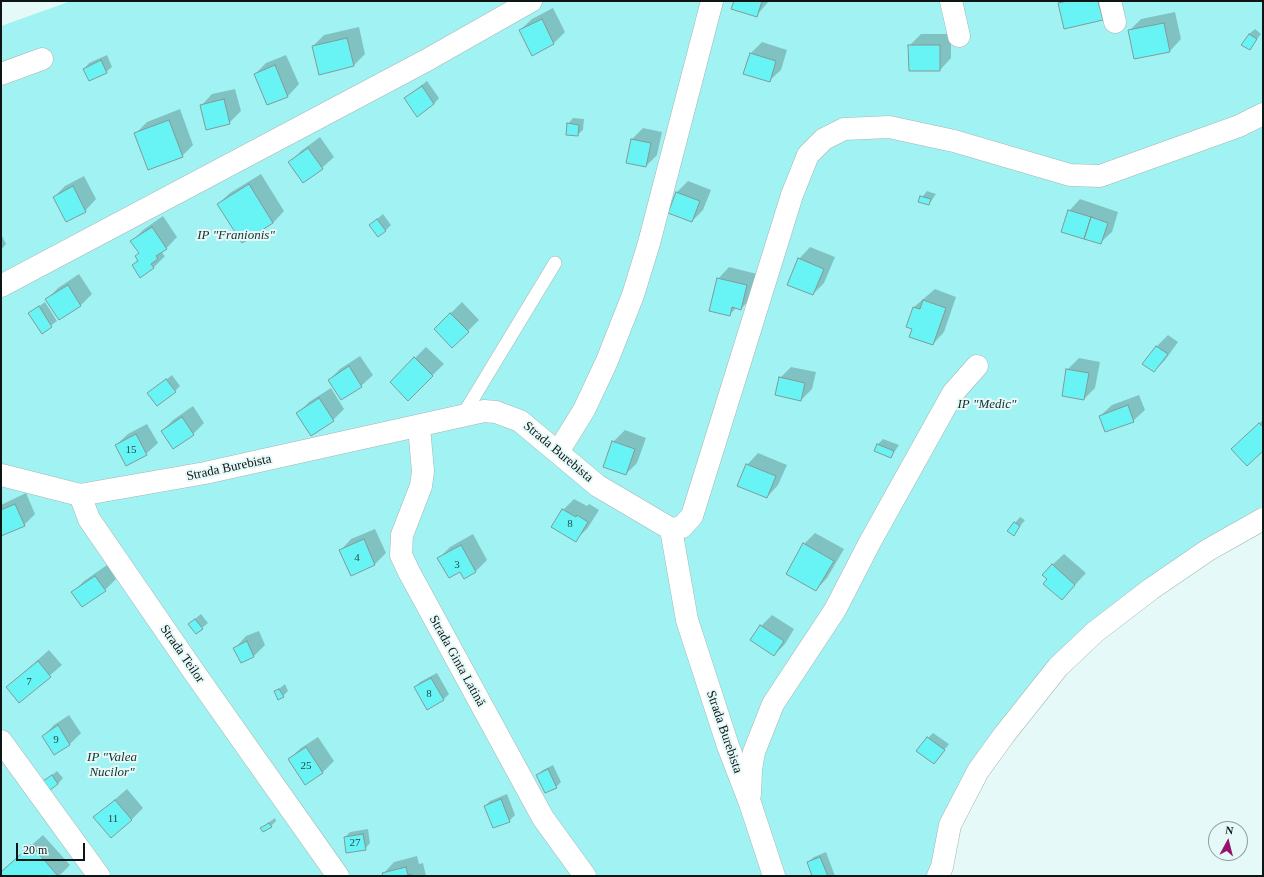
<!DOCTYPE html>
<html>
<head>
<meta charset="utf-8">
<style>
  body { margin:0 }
  #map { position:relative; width:1264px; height:877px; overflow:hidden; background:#e5f9f8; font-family:"Times New Roman",serif }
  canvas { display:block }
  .frame { position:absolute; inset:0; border:2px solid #0e1515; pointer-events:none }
  .north { position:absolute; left:1208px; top:821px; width:40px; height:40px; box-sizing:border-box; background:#e5f9f8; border:1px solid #8f9e9d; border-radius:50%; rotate:7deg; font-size:11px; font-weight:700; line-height:16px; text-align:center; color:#0e1515 }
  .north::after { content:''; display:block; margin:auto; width:14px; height:18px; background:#96146c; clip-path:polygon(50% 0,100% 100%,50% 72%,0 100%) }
  .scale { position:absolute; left:16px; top:843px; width:69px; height:18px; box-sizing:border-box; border:2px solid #0e1515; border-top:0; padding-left:5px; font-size:12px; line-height:14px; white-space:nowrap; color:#0e1515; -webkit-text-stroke:3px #e5f9f8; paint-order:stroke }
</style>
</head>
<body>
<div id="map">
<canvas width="1264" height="877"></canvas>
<div class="frame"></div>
<div class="north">N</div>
<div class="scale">20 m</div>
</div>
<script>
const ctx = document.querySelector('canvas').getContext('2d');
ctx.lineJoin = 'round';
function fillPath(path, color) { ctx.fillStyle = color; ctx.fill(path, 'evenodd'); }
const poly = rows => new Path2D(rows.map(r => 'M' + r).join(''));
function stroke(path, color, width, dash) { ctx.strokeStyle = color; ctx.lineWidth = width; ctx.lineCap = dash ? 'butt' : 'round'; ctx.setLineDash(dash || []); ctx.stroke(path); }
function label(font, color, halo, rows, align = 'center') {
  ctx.font = font + ' "Times New Roman",serif'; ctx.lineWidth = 4; ctx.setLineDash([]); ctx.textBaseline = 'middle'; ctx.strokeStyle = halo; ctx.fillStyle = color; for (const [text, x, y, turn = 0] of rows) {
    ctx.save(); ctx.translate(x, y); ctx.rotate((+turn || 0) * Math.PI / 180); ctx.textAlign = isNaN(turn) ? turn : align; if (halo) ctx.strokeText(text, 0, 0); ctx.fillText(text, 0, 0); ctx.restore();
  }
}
const green = poly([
  [71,1,1263,1,1263,530,1212,557,1089,646,1046,695,991,768,960,823,950,876,1,876,1,26]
]);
const shadow = poly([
  [735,1,769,1,757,15],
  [1061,1,1112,1,1114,8,1102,19,1059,3],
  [553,8,565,32,554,43,532,54,520,30,532,19],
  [1175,12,1181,39,1170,51,1129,31,1141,19],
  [359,27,365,54,354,65,313,46,324,35],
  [1255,29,1261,34,1249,49,1249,34],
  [921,34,951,34,951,58,940,70,909,46],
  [762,42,787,50,781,70,769,81,751,53],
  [107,55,112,67,106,72,84,69,89,63],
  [286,55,299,84,288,96,267,104,255,74,266,63],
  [427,81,439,98,434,104,405,98],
  [235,89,241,111,229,123,201,106,212,94],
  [180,109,193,145,182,156,136,133,147,122],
  [573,118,584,119,583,130,577,135,568,124],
  [643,128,662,132,657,155,646,166,627,162,632,139],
  [320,137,334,157,322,168,289,163,301,151],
  [261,174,284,211,273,223,242,242,218,204,230,193],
  [84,176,96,199,85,211,54,197,65,186],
  [688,181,711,190,703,210,692,221,669,213,677,192],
  [927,191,936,194,929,204,919,201],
  [1080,199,1118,212,1112,232,1100,243,1069,211],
  [383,214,391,225,385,231,370,225],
  [163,216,177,237,162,253,165,256,153,268,133,265,138,260,140,253,132,241,143,230],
  [1,234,6,244,1,250],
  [810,247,835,257,824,283,813,294,799,259],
  [729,267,757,274,752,297,741,309,736,308,729,315,718,279],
  [79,274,92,294,81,305,59,319,47,299,58,288],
  [935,289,956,297,944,332,933,344,914,329,907,326,914,307],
  [45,302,57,321,42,332,30,313],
  [462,302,479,320,452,347,435,329],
  [1168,335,1178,342,1165,360,1154,371,1144,364,1157,346],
  [426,347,444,364,408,399,391,382],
  [360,356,373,375,361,386,329,380,340,369],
  [1079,358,1100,362,1095,388,1084,399,1067,370],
  [791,367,816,372,812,389,801,400,780,378],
  [172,375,180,386,175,391,148,394],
  [331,388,344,409,333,420,298,413,309,402],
  [1139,395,1145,410,1133,421,1100,416,1112,405],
  [193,406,204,423,193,434,162,431,173,420],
  [1263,420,1263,449,1244,438],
  [147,424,158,443,146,454,116,445,128,434],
  [625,430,646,438,637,463,626,474,613,442],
  [883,439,899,445,891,457,878,444],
  [758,453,787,465,778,485,767,497,747,465],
  [26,493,35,514,24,525,1,535,1,505],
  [574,499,587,506,589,504,599,510,587,529,575,540,563,510],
  [1020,517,1025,520,1014,534,1015,523],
  [375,529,386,553,375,564,351,575,340,551,351,539],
  [815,533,844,549,827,578,816,590,804,544],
  [473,534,487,560,476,571,464,578,460,570,439,558,450,547],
  [1064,554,1086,573,1062,599,1052,565],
  [107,565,116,579,105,590,73,592,84,581],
  [201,614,208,623,202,628,189,624],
  [772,615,794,629,785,644,774,655,761,626],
  [259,631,265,645,254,656,241,662,235,648,246,636],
  [49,650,62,665,19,702,7,687],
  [437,673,449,694,443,700,415,687,420,682],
  [285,684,288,691,283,696,275,692],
  [69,715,81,733,70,744,54,754,43,736,54,725],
  [933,733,949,744,934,763,928,738],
  [318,737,334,761,323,772,306,784,289,759,301,748],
  [553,765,561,782,556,787,537,775,543,770],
  [57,771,63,778,58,784,45,781],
  [127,789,143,808,131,820,95,817],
  [507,794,515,815,509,821,485,806,490,801],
  [275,818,276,821,271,826,261,828],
  [368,829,370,843,365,849,345,837,350,832],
  [43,835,70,865,59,876,1,876,1,872,4,869],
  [826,852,835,876,813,876,808,862,814,857],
  [417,856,419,864,423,863,426,876,384,876,383,874,394,862]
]);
const building = poly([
  [734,1,762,1,757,17,731,9,734,1],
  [1067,1,1098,1,1103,20,1064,29,1058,3,1067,1],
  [542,19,554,44,532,56,519,30,542,19],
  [1164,23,1170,52,1134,59,1128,30,1164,23],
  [1249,34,1257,39,1250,50,1241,45,1249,34],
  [347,38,354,66,319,75,312,46,347,38],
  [908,45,940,45,940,71,909,71,908,45],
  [750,53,776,61,770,82,743,74,750,53],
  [101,60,107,73,89,81,83,69,101,60],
  [275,65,288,97,267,105,254,74,275,65],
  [422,86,434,104,417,117,404,98,422,86],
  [224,99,230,124,206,130,200,105,224,99],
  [169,120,183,157,148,170,134,133,169,120],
  [567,123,579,125,578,136,566,135,567,123],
  [631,139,651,143,646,167,626,163,631,139],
  [308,148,323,169,303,183,288,162,308,148],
  [249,184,273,223,242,243,217,204,249,184],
  [73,186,86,212,66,222,53,197,73,186],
  [676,192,700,201,692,222,668,213,676,192],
  [920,196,931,199,929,205,918,202,920,196],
  [1068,210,1091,217,1084,239,1061,232,1068,210],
  [1091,217,1108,223,1101,244,1084,239,1091,217],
  [377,219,386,231,378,237,369,225,377,219],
  [152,227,167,249,156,256,158,259,151,264,154,268,140,278,132,265,138,261,135,256,139,253,130,241,152,227],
  [798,258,824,269,813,295,787,285,798,258],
  [717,278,747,285,741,310,732,307,730,316,709,311,717,278],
  [68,285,81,306,59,320,45,299,68,285],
  [923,300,946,308,933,345,909,337,912,329,906,327,913,307,920,309,923,300],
  [39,306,52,327,42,334,28,313,39,306],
  [450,313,469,332,452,348,434,329,450,313],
  [1156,346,1168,354,1154,372,1142,364,1156,346],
  [414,357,433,376,408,401,390,382,414,357],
  [349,366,362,387,341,400,328,380,349,366],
  [1066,369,1089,373,1084,400,1062,396,1066,369],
  [779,377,805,383,801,401,775,395,779,377],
  [166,379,176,392,157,406,147,393,166,379],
  [319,398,334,421,311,436,296,413,319,398],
  [1128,405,1134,422,1105,432,1099,416,1128,405],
  [182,417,194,435,173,449,161,431,182,417],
  [1259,423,1263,427,1263,451,1247,466,1231,449,1259,423],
  [136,434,147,455,126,466,115,445,136,434],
  [612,441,635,449,626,475,603,467,612,441],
  [877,444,894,451,891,458,874,451,877,444],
  [746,464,776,476,767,498,737,486,746,464],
  [15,504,25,526,1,536,1,510,15,504],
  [562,509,576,517,577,515,588,522,576,542,551,527,562,509],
  [1014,522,1020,526,1014,536,1007,531,1014,522],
  [364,539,375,565,351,576,339,550,364,539],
  [803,543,834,561,816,591,786,574,803,543],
  [461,545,476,572,464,579,460,572,449,578,437,558,461,545],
  [1052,564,1075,585,1062,600,1043,584,1047,579,1042,575,1052,564],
  [95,576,106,591,82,607,71,592,95,576],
  [195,619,203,629,196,634,188,624,195,619],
  [760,625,784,641,774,656,750,640,760,625],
  [247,641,254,657,241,663,233,648,247,641],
  [38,661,51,677,19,703,6,687,38,661],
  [431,678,444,700,427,710,414,687,431,678],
  [279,689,284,697,278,700,274,691,279,689],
  [58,725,70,745,54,755,42,736,58,725],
  [927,737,945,750,934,764,916,751,927,737],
  [306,747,323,773,305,785,288,759,306,747],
  [548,769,557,788,545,793,536,775,548,769],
  [52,775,58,784,50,790,43,781,52,775],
  [501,799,510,822,493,828,484,806,501,799],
  [115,800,132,820,111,838,93,817,115,800],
  [269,823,272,827,263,832,260,828,269,823],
  [363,834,366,850,346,853,344,837,363,834],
  [31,845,58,876,1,876,1,872,31,845],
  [820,857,828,876,812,876,807,862,820,857],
  [406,867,408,875,411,874,412,876,383,876,382,873,406,867]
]);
const lane = poly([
  [463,415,555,263]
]);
const street = poly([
  [951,1,959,36],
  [1110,1,1115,22],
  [1,74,42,59],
  [1,286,427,60,531,1],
  [419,427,423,471,421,486,402,535,401,555,409,572,543,818,585,876],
  [558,452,584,410,607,361,633,295,649,243,712,1],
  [1,475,80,495,89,519,194,672,338,876],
  [80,495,205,473,484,411,496,412,520,421,598,486,671,529,687,620,728,746,750,803,774,876],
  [671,529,682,527,692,516,792,195,808,155,824,139,844,129,889,127,954,141,1070,175,1100,176,1239,126,1263,114],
  [1,741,99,876],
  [750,794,751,769,754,752,773,704,835,610,870,542,953,393,977,366],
  [938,876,942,867,950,825,978,771,1004,735,1058,667,1095,632,1151,589,1208,550,1263,519]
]);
const numberNames = [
  ["15",131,450],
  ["8",570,524],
  ["4",357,558],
  ["3",457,565],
  ["7",29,682],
  ["8",429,694],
  ["9",56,740],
  ["25",306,766],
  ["11",113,819],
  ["27",355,843]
];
const parkNames = [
  ["IP \"Franionis\"",236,236],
  ["IP \"Medic\"",987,405],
  ["IP \"Valea",112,758],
  ["Nucilor\"",112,773]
];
const streetNames = [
  ["Strada Burebista",558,452,40],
  ["Strada Burebista",229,468,-12],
  ["Strada Teilor",182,654,55],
  ["Strada Ginta Latină",457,661,61],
  ["Strada Burebista",724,732,71]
];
fillPath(green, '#a1f3f3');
fillPath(shadow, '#0003');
fillPath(building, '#68f4f5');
stroke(building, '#869998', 1);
stroke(lane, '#a3b6b5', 14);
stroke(street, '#a3b6b5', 23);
stroke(lane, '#fff', 13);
stroke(street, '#fff', 22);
label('11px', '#244d4d', null, numberNames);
label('italic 13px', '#162e2e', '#e5f9f8', parkNames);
label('13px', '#0e1515', '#e5f9f8', streetNames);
</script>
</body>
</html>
